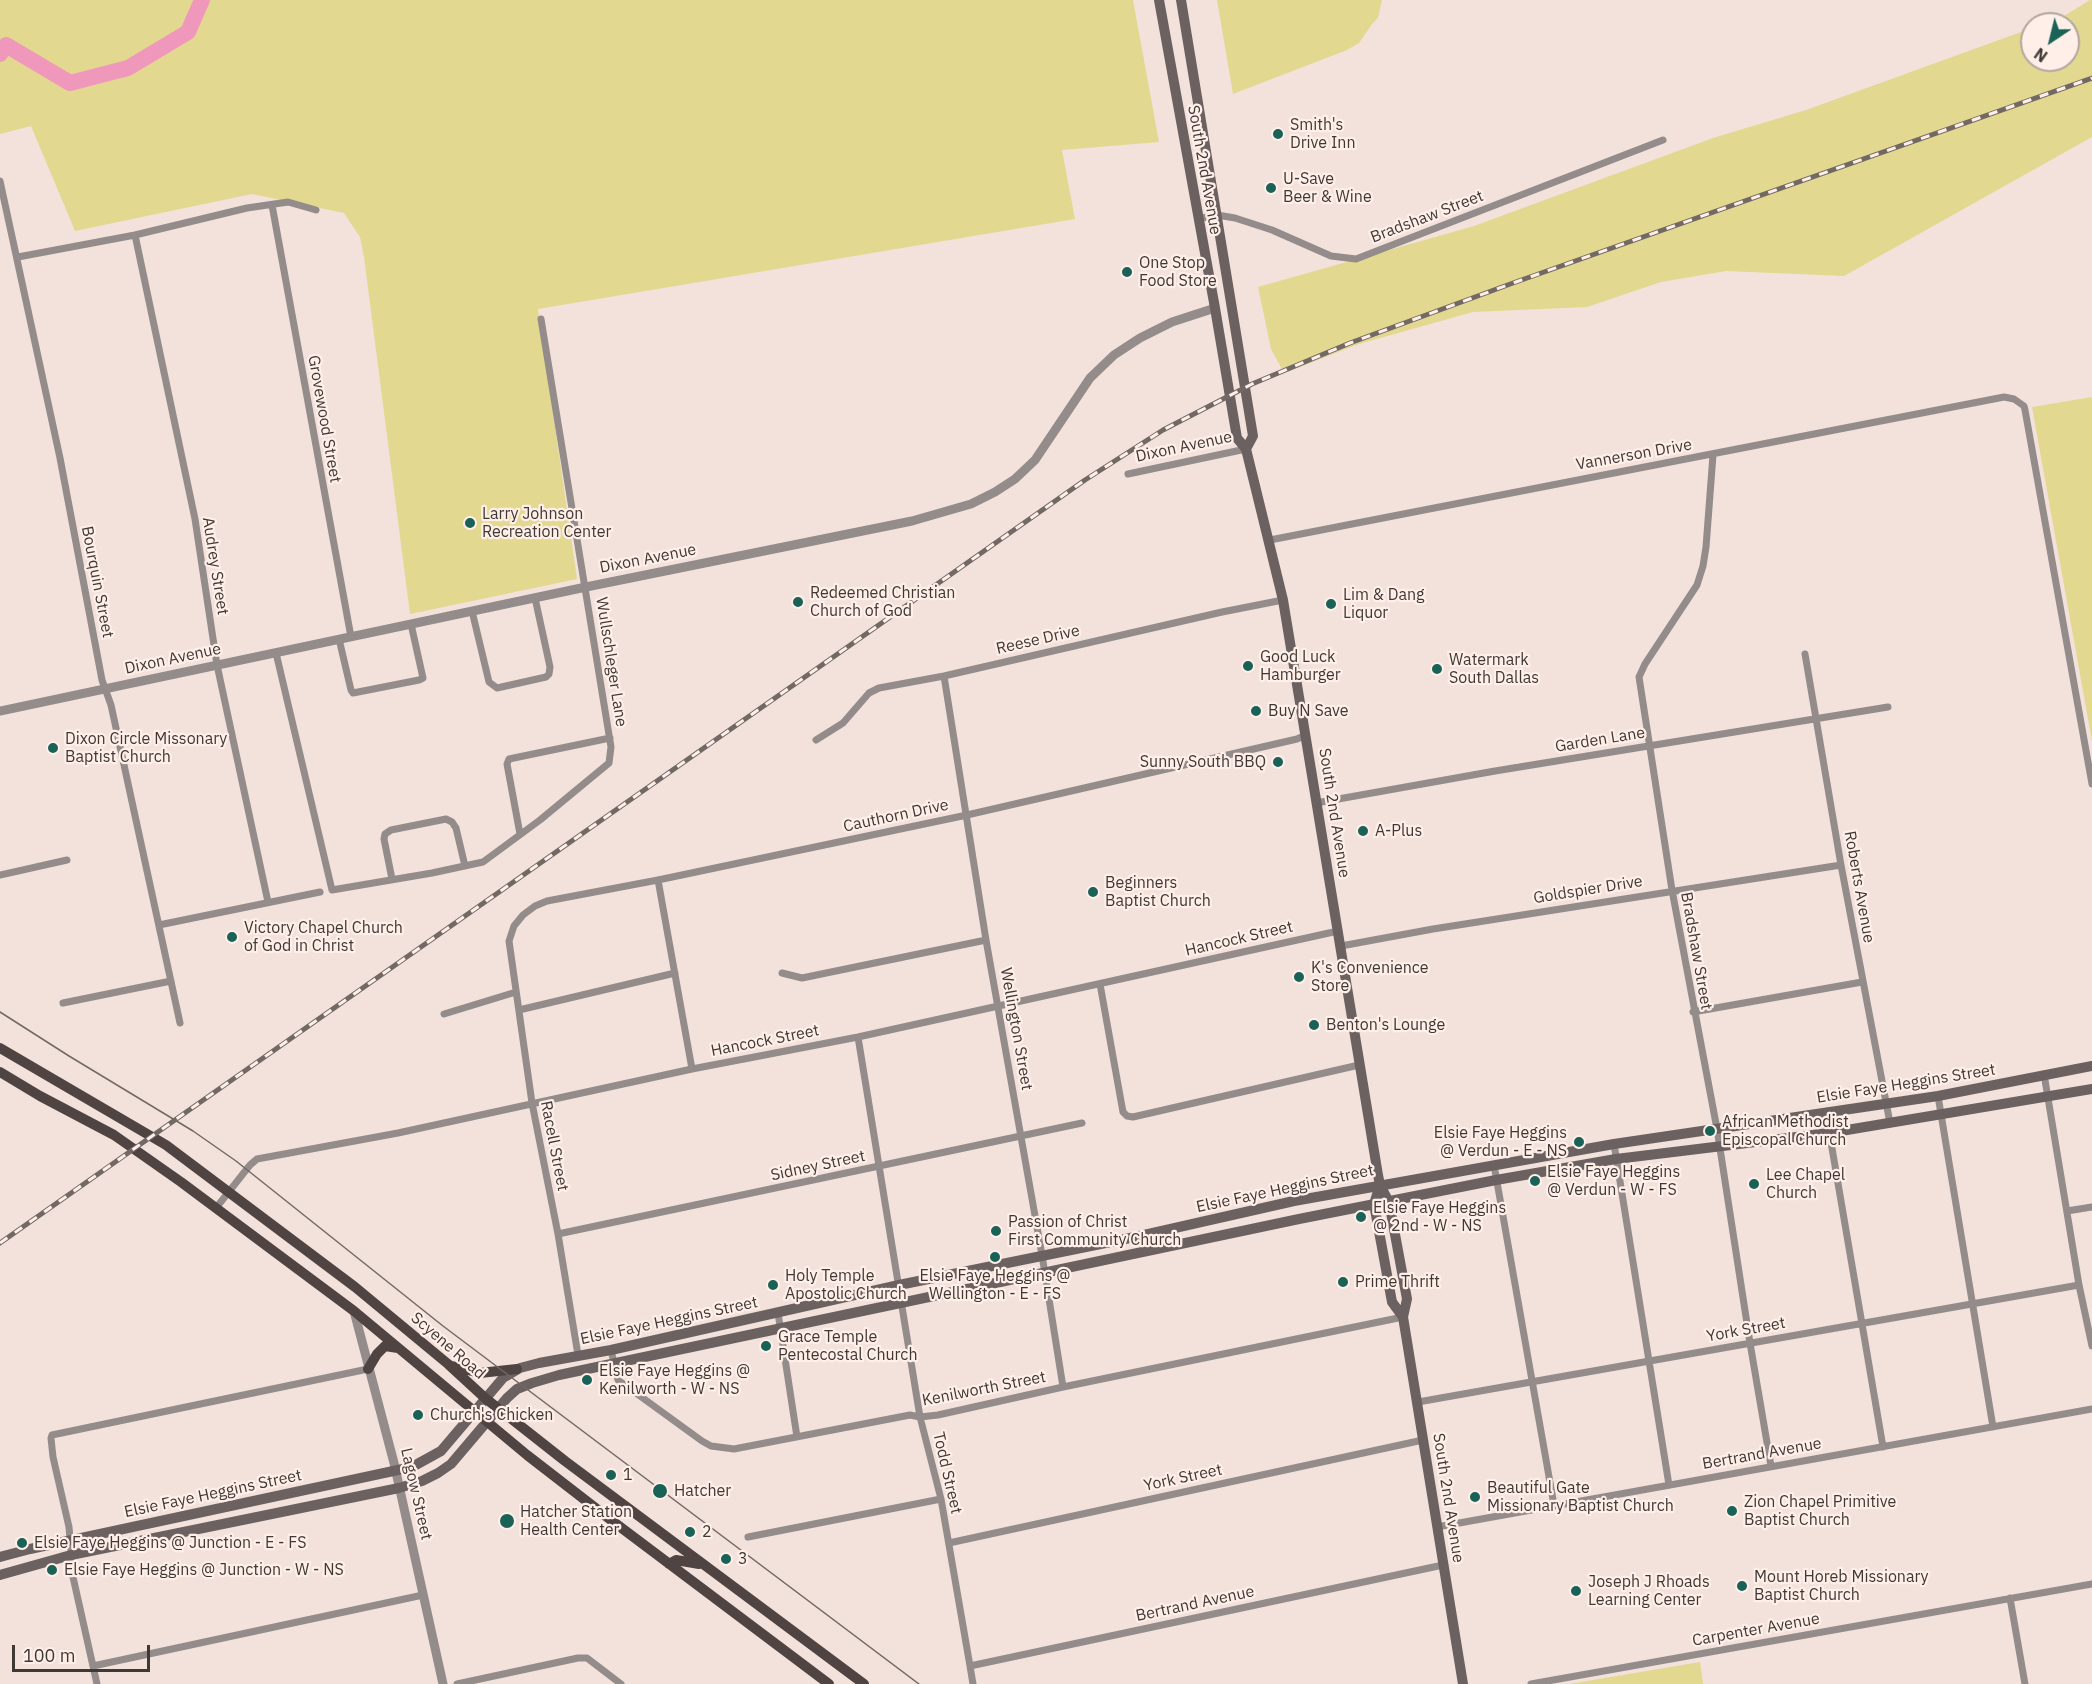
<!DOCTYPE html>
<html>
<head>
<meta charset="utf-8">
<style>
  body { margin:0 }
  #map { position:relative; width:2092px; height:1684px; overflow:hidden; background:#f2e2db; font-family:"IBM Plex Sans",sans-serif }
  canvas { display:block }
  .north { position:absolute; left:2020px; top:12px; width:60px; height:60px; box-sizing:border-box; background:#ffefe8; border:2px solid #b2a6a1; border-radius:50%; rotate:215deg; font-size:16px; font-weight:700; line-height:24px; text-align:center; color:#3f3936 }
  .north::after { content:''; display:block; margin:auto; width:21px; height:27px; background:#1a6257; clip-path:polygon(50% 0,100% 100%,50% 72%,0 100%) }
  .scale { position:absolute; left:12px; top:1645px; width:138px; height:27px; box-sizing:border-box; border:3px solid #3f3936; border-top:0; padding-left:8px; font-size:18px; line-height:21px; white-space:nowrap; color:#3f3936; -webkit-text-stroke:4px #ffefe8; paint-order:stroke }
</style>
</head>
<body>
<div id="map">
<canvas width="2092" height="1684"></canvas>
<div class="north">N</div>
<div class="scale">100 m</div>
</div>
<script>
const ctx = document.querySelector('canvas').getContext('2d');
ctx.lineJoin = 'round';
function fillPath(path, color) { ctx.fillStyle = color; ctx.fill(path, 'evenodd'); }
const poly = rows => new Path2D(rows.map(r => 'M' + r).join(''));
function stroke(path, color, width, dash) { ctx.strokeStyle = color; ctx.lineWidth = width; ctx.lineCap = dash ? 'butt' : 'round'; ctx.setLineDash(dash || []); ctx.stroke(path); }
function label(font, color, halo, rows, align = 'center') {
  ctx.font = font + ' "IBM Plex Sans",sans-serif'; ctx.lineWidth = 4.5; ctx.setLineDash([]); ctx.textBaseline = 'middle'; ctx.strokeStyle = halo; ctx.fillStyle = color; for (const [text, x, y, turn = 0] of rows) {
    ctx.save(); ctx.translate(x, y); ctx.rotate((+turn || 0) * Math.PI / 180); ctx.textAlign = isNaN(turn) ? turn : align; if (halo) ctx.strokeText(text, 0, 0); ctx.fillText(text, 0, 0); ctx.restore();
  }
}
const green = poly([
  [0,0,1133,0,1159,142,1062,150,1075,219,538,309,577,579,410,614,364,257,360,237,344,213,252,194,75,231,31,126,0,134],
  [1217,0,1382,0,1378,18,1372,24,1359,43,1347,50,1233,94],
  [2090,0,2092,0,2092,137,1844,276,1726,271,1661,282,1587,307,1473,312,1359,344,1284,373,1271,349,1258,287,1474,226,1713,138,1806,110,2032,28,2032,60,2068,60,2068,24,2043,24,2064,16],
  [2092,397,2092,741,2032,407],
  [1700,1662,1703,1684,1569,1684]
]);
const river = poly([
  [0,54,6,45,70,83,128,68,188,32,202,0]
]);
const minor = poly([
  [0,181,60,458,102,680,111,705,180,1023],
  [272,205,351,637],
  [1198,219,1217,215,1235,218,1272,230,1331,256,1356,259,1663,140],
  [135,235,195,519,217,665,268,902],
  [18,257,135,235,247,208,288,202,316,210],
  [1713,455,1706,547,1703,566,1697,585,1645,664,1639,677,1672,890,1717,1129,1750,1343,1771,1466],
  [1128,474,1246,449],
  [1270,540,2004,397,2014,399,2024,406,2025,410,2092,784],
  [472,611,489,682,497,688,546,677,549,674,550,667,535,598],
  [339,639,351,690,353,693,419,680,423,678,411,624],
  [276,653,332,890,432,873,483,862,540,820,609,763,611,747,541,319],
  [1805,654,1841,865,1890,1123],
  [944,676,986,940,1042,1255,1063,1387],
  [816,740,843,723,869,693,879,688,944,676,1222,612,1283,600],
  [1316,803,1495,771,1888,707],
  [520,834,507,764,509,759,610,738],
  [0,875,67,860],
  [392,879,384,839,385,834,391,830,446,819,452,822,456,828,465,866],
  [658,880,692,1069],
  [159,925,320,892],
  [1341,946,1433,929,1841,865],
  [782,973,802,978,986,940],
  [1100,984,1121,1101,1123,1112,1127,1116,1133,1117,1359,1065],
  [63,1003,171,981],
  [519,1010,675,973],
  [1693,1012,1862,982],
  [444,1014,516,992],
  [858,1037,920,1417,941,1499,970,1666],
  [2044,1074,2079,1285,2092,1346],
  [1938,1096,1993,1427],
  [1826,1113,1883,1447],
  [1614,1144,1669,1485],
  [1494,1165,1554,1505],
  [216,1208,250,1165,257,1159,398,1133,692,1069,858,1037,1338,931],
  [2067,1211,2092,1207],
  [558,1234,1082,1123],
  [778,1313,797,1437],
  [611,1350,618,1380,702,1441,711,1446,734,1449,910,1415,920,1417,938,1415,1063,1387,1403,1317],
  [578,1355,558,1234,532,1103,509,941,514,926,523,915,535,906,547,901,658,880,967,815,1297,739,1306,735],
  [1418,1402,2079,1285],
  [1437,1527,2092,1409],
  [748,1537,941,1499],
  [949,1543,1423,1440],
  [2010,1598,2025,1684],
  [93,1666,423,1595],
  [97,1684,73,1577,69,1527,53,1457,51,1438,52,1435,368,1369],
  [457,1684,578,1658,587,1658,621,1684],
  [973,1684,970,1666,1443,1565],
  [1531,1684,2092,1584]
]);
const tertiary = poly([
  [0,711,586,587,912,521,971,504,995,492,1015,479,1035,460,1090,378,1114,355,1140,338,1172,322,1215,308],
  [354,1311,394,1463,443,1684]
]);
const secondary = poly([
  [1159,0,1215,308,1237,438,1246,449,1283,600,1378,1175,1380,1185,1389,1202,1407,1299,1403,1317,1463,1684],
  [1181,0,1253,436,1246,449],
  [1380,1185,1374,1204,1392,1302,1403,1317],
  [0,1557,30,1549,412,1467,441,1451,503,1378,520,1368,539,1363,611,1350,899,1285,1135,1237,1294,1201,1614,1144,1938,1096,2092,1066],
  [0,1575,71,1555,399,1488,422,1481,438,1473,451,1464,507,1398,517,1389,532,1383,559,1375,1299,1219,1496,1180,1616,1159,1829,1133,2092,1089]
]);
const primary = poly([
  [0,1048,166,1145,355,1287,448,1364,485,1398,565,1461,864,1684],
  [0,1072,40,1096,114,1135,181,1182,354,1311,527,1455,611,1520,829,1684],
  [452,1366,480,1373,517,1369],
  [368,1369,377,1354,385,1346,398,1348],
  [669,1564,676,1560,699,1564]
]);
const tram = poly([
  [0,1012,69,1056,193,1131,236,1161,443,1326,919,1684]
]);
const rail = poly([
  [0,1243,1085,480,1163,430,1252,384,1350,343,1513,283,2092,78]
]);
const markers = [
  [1278,134,6,"#1a6257"],
  [1271,188,6,"#1a6257"],
  [1127,272,6,"#1a6257"],
  [470,523,6,"#1a6257"],
  [798,602,6,"#1a6257"],
  [1331,604,6,"#1a6257"],
  [1248,666,6,"#1a6257"],
  [1437,669,6,"#1a6257"],
  [1256,711,6,"#1a6257"],
  [53,748,6,"#1a6257"],
  [1278,762,6,"#1a6257"],
  [1363,831,6,"#1a6257"],
  [1093,892,6,"#1a6257"],
  [232,937,6,"#1a6257"],
  [1299,977,6,"#1a6257"],
  [1314,1025,6,"#1a6257"],
  [1710,1131,6,"#1a6257"],
  [1579,1142,6,"#1a6257"],
  [1535,1181,6,"#1a6257"],
  [1754,1184,6,"#1a6257"],
  [1361,1217,6,"#1a6257"],
  [996,1231,6,"#1a6257"],
  [995,1257,6,"#1a6257"],
  [1343,1282,6,"#1a6257"],
  [773,1285,6,"#1a6257"],
  [766,1346,6,"#1a6257"],
  [587,1380,6,"#1a6257"],
  [418,1415,6,"#1a6257"],
  [611,1475,6,"#1a6257"],
  [660,1491,8,"#1a6257"],
  [1475,1497,6,"#1a6257"],
  [1732,1511,6,"#1a6257"],
  [507,1521,8,"#1a6257"],
  [690,1532,6,"#1a6257"],
  [22,1543,6,"#1a6257"],
  [726,1559,6,"#1a6257"],
  [52,1570,6,"#1a6257"],
  [1742,1586,6,"#1a6257"],
  [1576,1591,6,"#1a6257"]
];
const poiNames = [
  ["Smith's",1290,125],
  ["Drive Inn",1290,143],
  ["U-Save",1283,179],
  ["Beer & Wine",1283,197],
  ["One Stop",1139,263],
  ["Food Store",1139,281],
  ["Larry Johnson",482,514],
  ["Recreation Center",482,532],
  ["Redeemed Christian",810,593],
  ["Church of God",810,611],
  ["Lim & Dang",1343,595],
  ["Liquor",1343,613],
  ["Good Luck",1260,657],
  ["Hamburger",1260,675],
  ["Watermark",1449,660],
  ["South Dallas",1449,678],
  ["Buy N Save",1268,711],
  ["Dixon Circle Missonary",65,739],
  ["Baptist Church",65,757],
  ["Sunny South BBQ",1266,762,"right"],
  ["A-Plus",1375,831],
  ["Beginners",1105,883],
  ["Baptist Church",1105,901],
  ["Victory Chapel Church",244,928],
  ["of God in Christ",244,946],
  ["K's Convenience",1311,968],
  ["Store",1311,986],
  ["Benton's Lounge",1326,1025],
  ["African Methodist",1722,1122],
  ["Episcopal Church",1722,1140],
  ["Elsie Faye Heggins",1567,1133,"right"],
  ["@ Verdun - E - NS",1567,1151,"right"],
  ["Elsie Faye Heggins",1547,1172],
  ["@ Verdun - W - FS",1547,1190],
  ["Lee Chapel",1766,1175],
  ["Church",1766,1193],
  ["Elsie Faye Heggins",1373,1208],
  ["@ 2nd - W - NS",1373,1226],
  ["Passion of Christ",1008,1222],
  ["First Community Church",1008,1240],
  ["Holy Temple",785,1276],
  ["Apostolic Church",785,1294],
  ["Elsie Faye Heggins @",995,1276,"center"],
  ["Wellington - E - FS",995,1294,"center"],
  ["Prime Thrift",1355,1282],
  ["Grace Temple",778,1337],
  ["Pentecostal Church",778,1355],
  ["Elsie Faye Heggins @",599,1371],
  ["Kenilworth - W - NS",599,1389],
  ["Church's Chicken",430,1415],
  ["1",623,1475],
  ["Beautiful Gate",1487,1488],
  ["Missionary Baptist Church",1487,1506],
  ["Hatcher",674,1491],
  ["Zion Chapel Primitive",1744,1502],
  ["Baptist Church",1744,1520],
  ["Hatcher Station",520,1512],
  ["Health Center",520,1530],
  ["2",702,1532],
  ["Elsie Faye Heggins @ Junction - E - FS",34,1543],
  ["3",738,1559],
  ["Elsie Faye Heggins @ Junction - W - NS",64,1570],
  ["Mount Horeb Missionary",1754,1577],
  ["Baptist Church",1754,1595],
  ["Joseph J Rhoads",1588,1582],
  ["Learning Center",1588,1600]
];
const streetNames = [
  ["South 2nd Avenue",1204,170,80],
  ["Bradshaw Street",1427,217,-21],
  ["Grovewood Street",324,419,80],
  ["Dixon Avenue",1184,447,-12],
  ["Vannerson Drive",1634,455,-10],
  ["Dixon Avenue",648,559,-11],
  ["Audrey Street",215,566,81],
  ["Bourquin Street",97,582,79],
  ["Reese Drive",1038,640,-13],
  ["Dixon Avenue",173,659,-12],
  ["Wullschleger Lane",611,662,81],
  ["Garden Lane",1600,740,-9],
  ["South 2nd Avenue",1334,813,81],
  ["Cauthorn Drive",896,816,-12],
  ["Roberts Avenue",1859,887,80],
  ["Goldspier Drive",1588,890,-9],
  ["Hancock Street",1239,939,-13],
  ["Bradshaw Street",1696,951,80],
  ["Wellington Street",1016,1029,80],
  ["Hancock Street",765,1041,-11],
  ["Elsie Faye Heggins Street",1906,1084,-9],
  ["Racell Street",554,1146,79],
  ["Sidney Street",818,1166,-12],
  ["Elsie Faye Heggins Street",1285,1189,-12],
  ["Elsie Faye Heggins Street",669,1321,-12],
  ["York Street",1746,1330,-10],
  ["Scyene Road",448,1346,41],
  ["Kenilworth Street",984,1389,-11],
  ["Bertrand Avenue",1762,1454,-10],
  ["Todd Street",947,1473,77],
  ["York Street",1183,1478,-12],
  ["Elsie Faye Heggins Street",213,1494,-12],
  ["Lagow Street",416,1494,77],
  ["South 2nd Avenue",1448,1498,81],
  ["Bertrand Avenue",1195,1604,-12],
  ["Carpenter Avenue",1756,1630,-10]
];
fillPath(green, '#e3d890');
stroke(river, '#f098bc', 16);
stroke(minor, '#938c8b', 7);
stroke(tertiary, '#938c8b', 9);
stroke(secondary, '#6c6161', 10);
stroke(primary, '#504443', 10);
stroke(tram, '#726965', 1.5);
stroke(rail, '#726965', 5);
stroke(rail, '#ffefe8', 3, [9]);
for (const [x, y, r, color] of markers) { const dot = new Path2D(); dot.arc(x, y, r, 0, 2 * Math.PI); ctx.fillStyle = color; ctx.fill(dot); stroke(dot, '#ffefe8', 2); }
label('16px', '#3f3936', '#ffefe8', poiNames, 'left');
label('16px', '#3f3936', '#ffefe8', streetNames);
</script>
</body>
</html>
